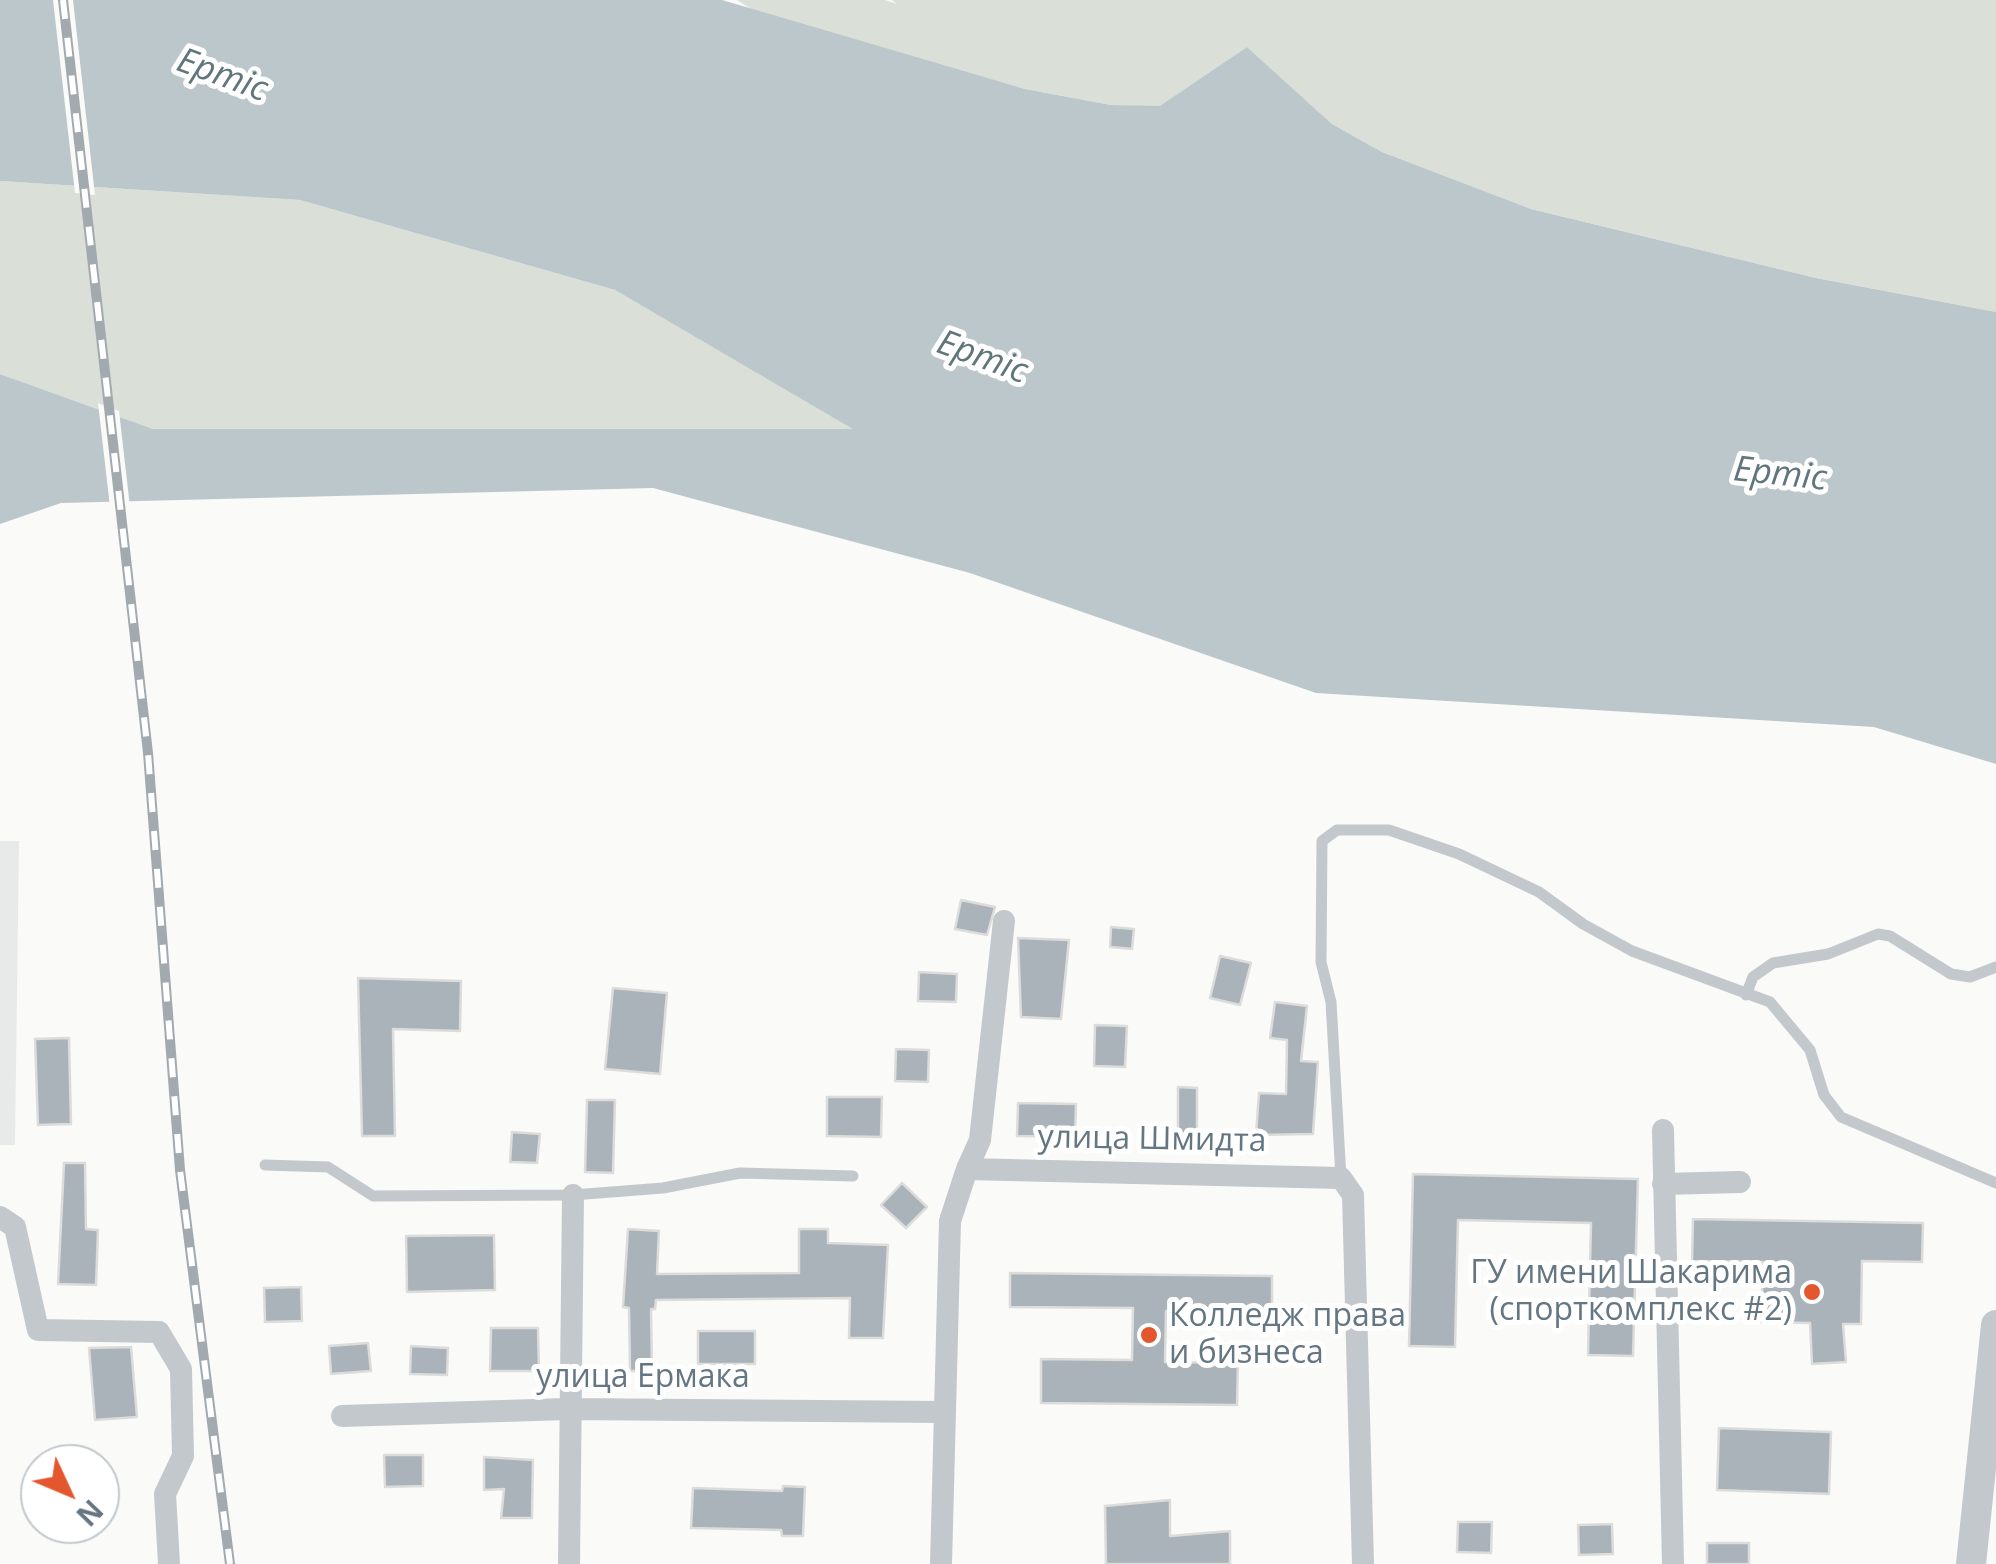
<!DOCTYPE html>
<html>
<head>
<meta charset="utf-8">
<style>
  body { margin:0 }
  #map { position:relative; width:1996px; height:1564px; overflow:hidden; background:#fafaf8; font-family:"Open Sans",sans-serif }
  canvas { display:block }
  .north { position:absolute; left:20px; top:1444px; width:100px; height:100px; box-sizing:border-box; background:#fff; border:2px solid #c1c8cd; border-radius:50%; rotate:134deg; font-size:28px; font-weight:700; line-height:40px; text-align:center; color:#657683 }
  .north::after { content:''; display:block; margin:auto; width:35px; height:45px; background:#e4572e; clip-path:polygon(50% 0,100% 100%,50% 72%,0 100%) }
</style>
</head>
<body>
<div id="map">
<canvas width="1996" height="1564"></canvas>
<div class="north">N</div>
</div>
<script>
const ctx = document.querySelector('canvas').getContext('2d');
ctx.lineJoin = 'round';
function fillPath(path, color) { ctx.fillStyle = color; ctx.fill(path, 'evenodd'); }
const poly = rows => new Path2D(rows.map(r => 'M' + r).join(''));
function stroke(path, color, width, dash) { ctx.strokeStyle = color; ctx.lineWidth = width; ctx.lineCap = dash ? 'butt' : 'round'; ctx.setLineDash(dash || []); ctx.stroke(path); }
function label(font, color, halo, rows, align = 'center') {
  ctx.font = font + ' "Open Sans",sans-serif'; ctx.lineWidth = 10; ctx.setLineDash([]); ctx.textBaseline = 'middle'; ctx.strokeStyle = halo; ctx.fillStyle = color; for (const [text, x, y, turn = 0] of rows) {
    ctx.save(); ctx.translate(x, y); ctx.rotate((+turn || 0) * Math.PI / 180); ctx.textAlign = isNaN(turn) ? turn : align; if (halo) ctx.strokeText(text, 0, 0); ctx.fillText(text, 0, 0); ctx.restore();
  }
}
const built = poly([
  [0,841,19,841,15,1145,0,1145]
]);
const green = poly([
  [737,0,885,0,897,4,892,0,1996,0,1996,312,1816,278,1531,209,1382,152,1332,124,1247,47,1160,107,1111,105,1025,89,821,31,751,9],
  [0,181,300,200,615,290,855,429,153,429,0,374]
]);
const water = poly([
  [0,0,722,0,1025,89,1111,105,1160,106,1247,47,1332,124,1382,152,1531,209,1816,278,1996,312,1996,764,1874,727,1316,693,970,573,653,488,61,503,0,524,0,374,153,429,853,429,615,290,300,200,0,181]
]);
const pier = poly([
  [53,0,73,0,95,195,75,193],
  [98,403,119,411,130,507,110,507]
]);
const building = poly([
  [961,900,995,907,987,935,955,929,961,900],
  [1111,927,1134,929,1132,949,1110,947,1111,927],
  [1018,938,1069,940,1061,1019,1021,1017,1018,938],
  [1220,956,1251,963,1240,1005,1210,998,1220,956],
  [919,972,957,974,956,1002,918,1001,919,972],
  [358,978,461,981,460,1031,393,1029,395,1136,362,1136,358,978],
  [613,988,667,993,660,1074,605,1069,613,988],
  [1275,1002,1307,1006,1301,1061,1318,1062,1313,1134,1256,1135,1259,1093,1286,1094,1287,1040,1270,1038,1275,1002],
  [1095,1025,1127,1026,1125,1067,1094,1066,1095,1025],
  [69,1038,71,1124,38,1125,35,1039,69,1038],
  [896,1049,929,1050,928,1082,895,1081,896,1049],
  [1178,1087,1197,1088,1197,1135,1178,1135,1178,1087],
  [827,1097,882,1097,881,1137,827,1136,827,1097],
  [587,1100,615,1100,613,1173,585,1172,587,1100],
  [1018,1103,1076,1104,1075,1137,1017,1136,1018,1103],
  [512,1132,540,1134,537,1163,510,1162,512,1132],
  [64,1163,85,1163,86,1229,98,1230,96,1285,58,1284,64,1163],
  [1413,1174,1638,1179,1633,1356,1588,1355,1591,1223,1458,1220,1455,1347,1409,1346,1413,1174],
  [902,1183,927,1207,906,1228,881,1205,902,1183],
  [1693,1219,1923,1223,1922,1262,1862,1261,1861,1324,1843,1324,1846,1362,1812,1364,1810,1323,1761,1322,1763,1262,1692,1261,1693,1219],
  [628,1229,659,1231,657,1274,799,1273,799,1229,828,1229,828,1243,888,1245,883,1338,849,1338,850,1298,656,1300,655,1309,651,1309,652,1371,630,1371,629,1308,623,1307,628,1229],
  [494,1235,495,1290,407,1292,406,1236,494,1235],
  [1010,1273,1272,1276,1272,1312,1166,1311,1165,1362,1238,1363,1237,1405,1041,1403,1041,1359,1132,1360,1133,1308,1010,1307,1010,1273],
  [301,1287,302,1321,265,1322,264,1288,301,1287],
  [491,1328,538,1328,539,1371,490,1371,491,1328],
  [698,1331,755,1331,755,1364,698,1364,698,1331],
  [368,1343,371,1371,331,1374,329,1346,368,1343],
  [411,1346,448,1348,447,1375,410,1374,411,1346],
  [131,1347,137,1417,95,1420,89,1348,131,1347],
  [1719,1428,1831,1432,1829,1494,1717,1490,1719,1428],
  [384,1455,423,1455,423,1486,385,1487,384,1455],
  [484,1457,533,1460,532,1518,501,1518,504,1489,484,1490,484,1457],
  [783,1486,805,1487,803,1536,782,1536,781,1530,691,1528,693,1488,782,1491,783,1486],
  [1170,1500,1170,1536,1230,1531,1230,1564,1106,1564,1105,1506,1170,1500],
  [1458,1522,1492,1522,1491,1553,1457,1552,1458,1522],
  [1612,1524,1613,1554,1579,1555,1578,1525,1612,1524],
  [1707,1543,1749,1543,1749,1564,1707,1564,1707,1543]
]);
const service = poly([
  [1746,995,1753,977,1773,963,1828,954,1878,934,1890,936,1951,974,1970,977,1996,967],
  [265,1165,328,1167,373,1196,573,1195,663,1188,740,1173,853,1176],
  [1341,1178,1331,1002,1321,962,1322,841,1337,830,1389,830,1459,854,1539,892,1583,924,1632,951,1770,1002,1810,1050,1824,1095,1841,1117,1996,1183]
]);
const minor = poly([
  [1663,1130,1673,1564],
  [967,1169,980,1140,1004,921],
  [1663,1184,1740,1182],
  [0,1217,15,1227,38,1330,159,1332,181,1369,183,1456,165,1494,169,1564],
  [342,1416,567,1409,944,1412],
  [569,1564,573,1195],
  [941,1564,950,1221,967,1169,1341,1178,1353,1195,1363,1564]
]);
const tertiary = poly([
  [1971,1564,1996,1325]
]);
const rail = poly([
  [63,0,148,753,180,1170,230,1564]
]);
const markers = [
  [1812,1292,10,"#e4572e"],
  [1149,1335,10,"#e4572e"]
];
const streetNames = [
  ["улица Шмидта",1152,1140,1],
  ["улица Ермака",643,1378]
];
const poiNames = [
  ["ГУ имени Шакарима",1792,1274],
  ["(спорткомплекс #2)",1792,1311],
  ["Колледж права",1169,1317,"left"],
  ["и бизнеса",1169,1354,"left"]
];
const waterNames = [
  ["Ертіс",222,76,20],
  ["Ертіс",982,358,20],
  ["Ертіс",1780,475,6]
];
fillPath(built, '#e8e9e9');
fillPath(green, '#dadfd7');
fillPath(water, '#bbc7cb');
fillPath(pier, '#fafaf8');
fillPath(building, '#aab3b9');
stroke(building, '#dcdcda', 2.5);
stroke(service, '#c3c8cc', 11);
stroke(minor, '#c3c8cc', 22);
stroke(tertiary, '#c3c8cc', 30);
stroke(rail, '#a2aab0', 10);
stroke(rail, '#fff', 6, [19]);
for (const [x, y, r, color] of markers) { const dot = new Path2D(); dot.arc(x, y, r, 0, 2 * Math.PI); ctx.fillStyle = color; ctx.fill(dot); stroke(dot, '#fff', 4); }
label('32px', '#657683', '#fff', streetNames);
label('32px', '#657683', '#fff', poiNames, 'right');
label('italic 35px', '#60757c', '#fff', waterNames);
</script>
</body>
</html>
